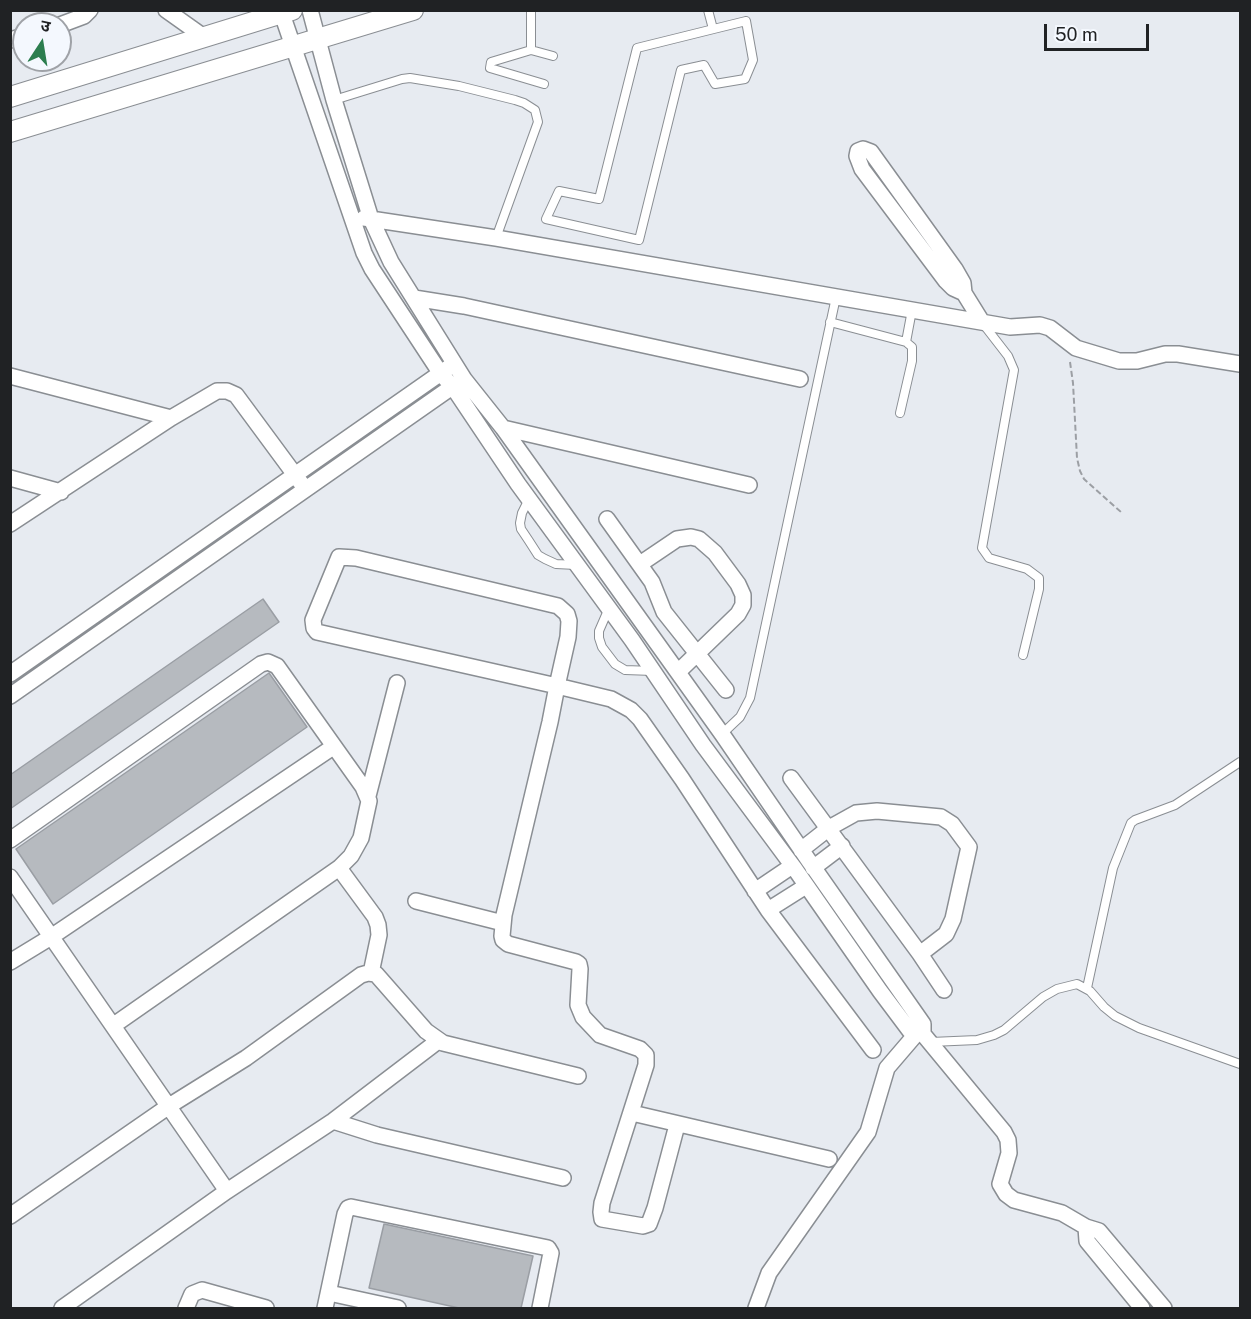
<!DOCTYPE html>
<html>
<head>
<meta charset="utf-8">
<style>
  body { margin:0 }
  #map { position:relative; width:1251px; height:1319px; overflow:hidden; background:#e7ebf1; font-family:"Public Sans","Noto Sans Devanagari",sans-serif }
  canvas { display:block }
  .frame { position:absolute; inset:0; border:12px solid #202224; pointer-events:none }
  .north { position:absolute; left:12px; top:12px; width:60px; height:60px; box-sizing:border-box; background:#f4f8fe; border:2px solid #9fa2a7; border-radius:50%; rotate:12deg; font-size:16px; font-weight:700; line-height:24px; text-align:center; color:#202224 }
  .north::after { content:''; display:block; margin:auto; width:21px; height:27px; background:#2c7e4f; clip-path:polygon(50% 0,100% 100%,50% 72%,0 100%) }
  .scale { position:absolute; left:1044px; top:24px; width:105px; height:27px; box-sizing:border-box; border:3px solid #202224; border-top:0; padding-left:8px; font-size:18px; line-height:21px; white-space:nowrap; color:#202224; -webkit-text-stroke:4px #f4f8fe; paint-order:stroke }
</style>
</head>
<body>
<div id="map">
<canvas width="1251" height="1319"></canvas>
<div class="frame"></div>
<div class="north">उ</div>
<div class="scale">50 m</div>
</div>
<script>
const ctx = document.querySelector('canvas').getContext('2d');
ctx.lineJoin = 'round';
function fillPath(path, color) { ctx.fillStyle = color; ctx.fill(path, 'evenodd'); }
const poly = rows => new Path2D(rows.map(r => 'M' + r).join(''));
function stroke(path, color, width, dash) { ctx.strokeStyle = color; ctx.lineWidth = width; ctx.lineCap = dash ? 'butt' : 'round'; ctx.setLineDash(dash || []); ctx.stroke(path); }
const building = poly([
  [263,599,279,622,10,809,10,775,263,599],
  [269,673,307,727,53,904,16,849,269,673],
  [384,1224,533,1256,521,1308,459,1308,369,1288,384,1224]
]);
const path = poly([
  [1070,362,1073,383,1077,458,1080,471,1084,479,1121,512]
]);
const service = poly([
  [708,10,713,29],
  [746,21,753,60,745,79,715,84,704,65,681,70,639,240,546,219,559,191,599,199,637,48,746,21],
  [531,50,531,10],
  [544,84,490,68,491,62,531,50,553,56],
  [334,100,402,79,410,78,459,86,515,100,524,103,535,110,538,122,496,238],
  [830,322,906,342,912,310],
  [984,325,1008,356,1014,370,982,548,989,558,1027,569,1039,578,1039,589,1023,655],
  [900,413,912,361,912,347,906,342],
  [529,499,522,513,520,523,521,529,529,541,538,555,545,559,556,564,576,565],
  [609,608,599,631,599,638,602,647,615,664,625,670,653,671],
  [722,734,740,717,750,698,836,297],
  [1087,988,1113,868,1131,823,1135,820,1175,805,1240,762],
  [931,1042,977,1040,994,1035,1004,1030,1043,997,1057,989,1077,984,1090,991,1104,1007,1115,1016,1139,1028,1240,1064]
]);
const minor = poly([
  [166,10,204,37],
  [310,10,334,100,371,219,391,262,464,379,503,428,722,734,809,861,923,1024,923,1034],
  [282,14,364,253,372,269,441,374,453,387,518,484,632,640,703,745,795,869,880,991,910,1031,923,1034,1004,1132,1008,1140,1009,1153,1000,1184,1006,1194,1014,1200,1062,1213,1086,1227,1099,1231,1164,1308],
  [60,25,84,16,90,10],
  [10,40,24,36],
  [364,218,496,238,1010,327,1040,325,1050,328,1076,348,1119,361,1137,361,1165,354,1178,354,1240,364],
  [964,293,953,288,946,281,862,169,857,156,858,151,863,149,871,152,955,269,963,283,964,293,982,322],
  [414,298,464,306,800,379],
  [10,376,171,418],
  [503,428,749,485],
  [10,478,61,492],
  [607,519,652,582,664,612,726,690],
  [10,524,171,418,217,391,227,391,236,395,301,483],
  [640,564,677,539,691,537,699,539,715,553,738,584,743,595,743,605,738,614,678,672],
  [10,674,448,368],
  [10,696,459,382],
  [791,778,920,954,944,990],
  [368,796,397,683],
  [10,840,261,664,268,662,277,666,363,787,369,801,361,838,351,856,339,868,114,1025],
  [801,850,829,828,856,813,877,811,941,817,952,824,969,847,953,919,946,934,920,954],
  [339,868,375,917,378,925,379,935,371,973],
  [813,868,842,846],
  [10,877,227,1191],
  [755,891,792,866],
  [416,901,503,923],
  [768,910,806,886],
  [10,962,51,937,333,747],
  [632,1113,829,1159],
  [333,1121,377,1135,563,1178],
  [677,1125,655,1208,649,1224,643,1226,602,1219,601,1212,602,1203,646,1065,646,1055,640,1049,600,1035,583,1017,578,1005,580,969,579,964,576,962,508,944,503,940,502,936,504,915,550,722,557,686,568,637,569,621,567,614,558,606,356,558,339,557,313,620,314,628,317,632,557,686,611,699,631,710,640,719,682,779,768,910,873,1050],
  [10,1216,169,1106,246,1058,361,975,368,973,376,974,426,1031,443,1043,578,1076],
  [1086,1227,1087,1241,1142,1308],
  [329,1293,398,1308],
  [62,1308,227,1191,333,1121,438,1041],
  [186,1308,192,1294,202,1290,266,1308],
  [325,1308,345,1214,348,1208,351,1207,548,1248,551,1253,540,1308],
  [756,1308,769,1273,868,1132,887,1068,917,1033]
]);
const tertiary = poly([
  [10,97,292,10],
  [10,132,413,10]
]);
fillPath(building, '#b6babf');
stroke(building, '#9a9ea4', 1.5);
stroke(service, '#8a8e93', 10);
stroke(minor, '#8a8e93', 18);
stroke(tertiary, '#8a8e93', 22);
stroke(path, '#9c9fa4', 2, [6, 3]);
stroke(service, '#fff', 8);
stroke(minor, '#fff', 15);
stroke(tertiary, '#fff', 20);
</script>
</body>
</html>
